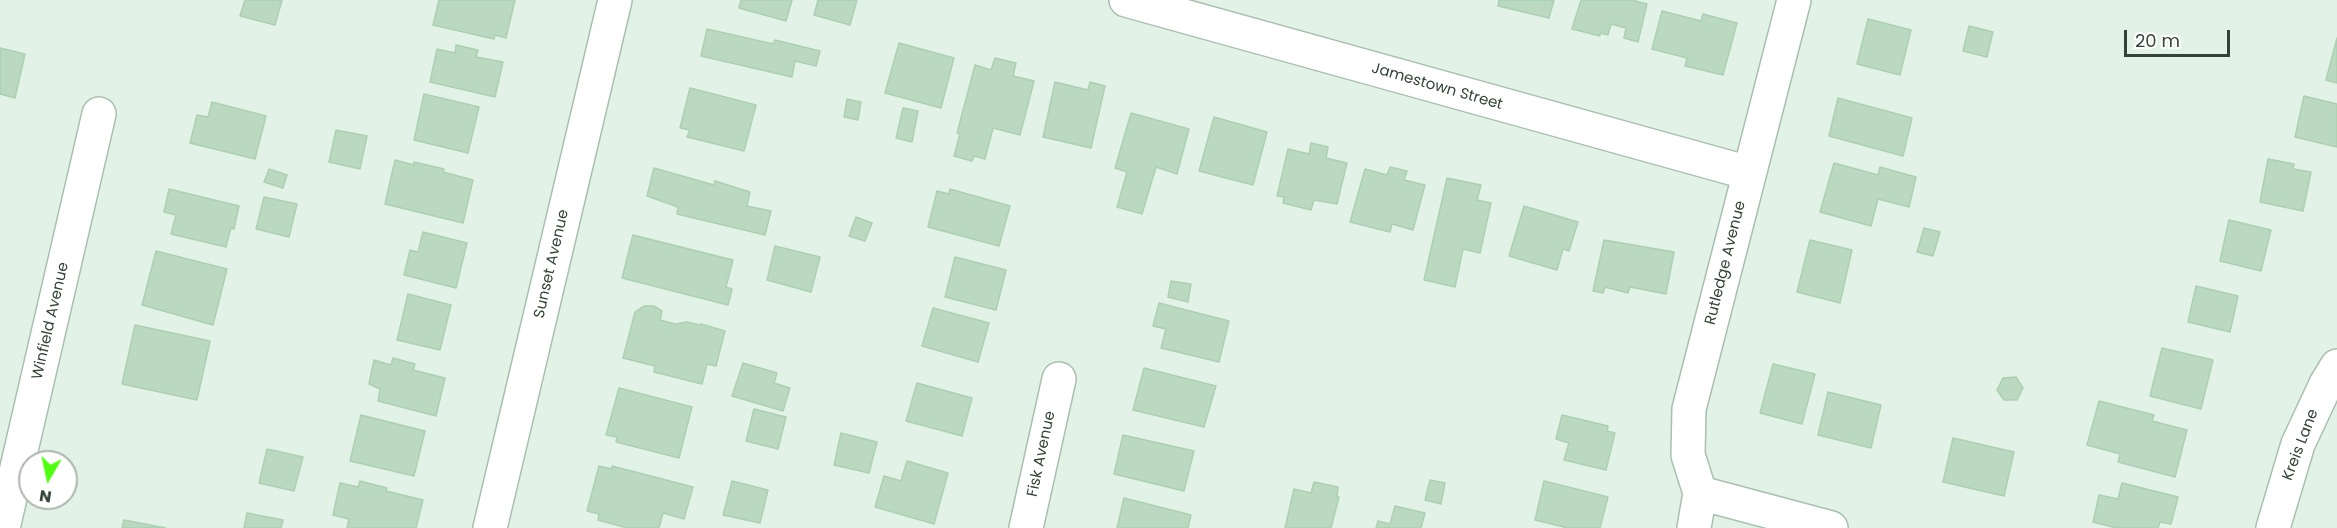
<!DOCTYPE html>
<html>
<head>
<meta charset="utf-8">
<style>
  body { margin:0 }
  #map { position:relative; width:2337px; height:528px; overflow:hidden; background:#e3f2e7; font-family:Poppins,sans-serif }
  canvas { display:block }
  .north { position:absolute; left:18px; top:450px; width:60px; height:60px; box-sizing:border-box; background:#fff; border:2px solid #adb4af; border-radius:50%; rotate:189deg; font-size:16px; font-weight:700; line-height:24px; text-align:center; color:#334436 }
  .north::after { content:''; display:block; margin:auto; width:21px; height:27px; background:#4fff0e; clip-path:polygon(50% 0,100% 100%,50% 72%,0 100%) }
  .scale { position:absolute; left:2124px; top:30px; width:106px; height:27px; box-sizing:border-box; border:3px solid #334436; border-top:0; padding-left:8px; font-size:18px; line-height:21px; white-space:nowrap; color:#334436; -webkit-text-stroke:4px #fff; paint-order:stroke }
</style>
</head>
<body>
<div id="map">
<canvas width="2337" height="528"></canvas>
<div class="north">N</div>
<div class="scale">20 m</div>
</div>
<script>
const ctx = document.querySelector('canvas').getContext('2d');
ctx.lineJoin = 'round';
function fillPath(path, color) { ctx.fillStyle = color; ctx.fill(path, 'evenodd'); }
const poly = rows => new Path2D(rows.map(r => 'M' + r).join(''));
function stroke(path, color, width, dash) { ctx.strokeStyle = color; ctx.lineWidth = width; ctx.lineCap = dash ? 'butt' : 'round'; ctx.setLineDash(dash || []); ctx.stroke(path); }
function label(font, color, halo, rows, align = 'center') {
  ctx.font = font + ' Poppins,sans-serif'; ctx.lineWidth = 4.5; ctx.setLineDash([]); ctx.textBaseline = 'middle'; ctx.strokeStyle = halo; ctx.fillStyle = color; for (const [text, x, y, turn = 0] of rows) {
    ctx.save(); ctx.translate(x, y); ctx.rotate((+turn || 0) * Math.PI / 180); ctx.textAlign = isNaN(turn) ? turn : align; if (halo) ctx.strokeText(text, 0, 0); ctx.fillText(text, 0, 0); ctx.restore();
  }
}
const building = poly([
  [245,0,282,0,275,25,240,16,245,0],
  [439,0,515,0,506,38,495,35,494,39,433,25,439,0],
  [741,0,792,0,786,21,739,8,741,0],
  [818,0,857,0,850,25,814,15,818,0],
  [1499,0,1554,0,1549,18,1498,6,1499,0],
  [1581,0,1632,0,1647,4,1638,42,1624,38,1626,28,1611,24,1608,35,1600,33,1600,36,1572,29,1581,0],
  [1662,11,1701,21,1703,14,1737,23,1723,75,1685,66,1687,58,1652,49,1662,11],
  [1868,19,1911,30,1900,75,1857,64,1868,19],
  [1969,26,1993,32,1987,57,1963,51,1969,26],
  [707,29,773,44,775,40,820,51,816,66,795,61,792,77,701,56,707,29],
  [2337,38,2337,83,2326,80,2337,38],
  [899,43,954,58,941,108,885,93,899,43],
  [456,45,478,50,476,57,503,62,495,97,430,82,437,49,455,53,456,45],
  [0,48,25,54,15,98,0,94,0,48],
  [995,58,1016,63,1013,76,1034,81,1020,135,993,128,985,159,974,156,972,161,954,156,960,134,957,133,975,65,991,70,995,58],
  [1055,82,1088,90,1090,82,1105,86,1091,148,1043,137,1055,82],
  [690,88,756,105,744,151,687,137,690,130,680,128,690,88],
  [424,94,479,107,468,153,414,140,424,94],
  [2304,96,2337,104,2337,147,2295,137,2304,96],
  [1838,98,1912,118,1903,156,1829,136,1838,98],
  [847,99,861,102,858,120,844,117,847,99],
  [212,102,266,116,255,159,190,143,197,115,208,117,212,102],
  [903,108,918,111,912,142,896,138,903,108],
  [1131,113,1189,129,1177,174,1156,167,1142,214,1117,207,1127,172,1115,168,1131,113],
  [1214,117,1267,132,1253,185,1199,171,1214,117],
  [336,130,367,136,360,169,329,162,336,130],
  [1311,143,1328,147,1326,158,1347,163,1337,204,1314,200,1311,210,1283,203,1284,197,1277,196,1288,149,1309,154,1311,143],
  [2268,159,2294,164,2293,169,2311,172,2303,211,2260,202,2268,159],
  [395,160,414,165,414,162,444,169,443,172,473,180,463,223,385,204,395,160],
  [1834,163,1878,175,1880,167,1916,177,1909,207,1878,199,1871,226,1820,212,1834,163],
  [1390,167,1407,171,1404,180,1425,185,1413,230,1392,224,1390,232,1350,222,1365,169,1387,175,1390,167],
  [654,168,714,185,715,181,750,192,747,206,771,211,765,235,677,214,678,207,647,196,654,168],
  [269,169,287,175,283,188,264,182,269,169],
  [1447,178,1481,185,1477,200,1491,203,1480,253,1463,249,1455,287,1424,280,1447,178],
  [169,189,239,206,234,229,231,228,226,247,171,234,176,215,164,212,169,189],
  [950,189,1010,206,999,246,928,227,937,191,949,194,950,189],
  [264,197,297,204,289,237,256,229,264,197],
  [1524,206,1578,222,1569,251,1563,249,1557,270,1509,256,1524,206],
  [856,217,872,223,865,241,849,236,856,217],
  [2229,220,2271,230,2261,271,2220,261,2229,220],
  [1924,228,1940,232,1933,256,1917,252,1924,228],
  [423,232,467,243,456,288,404,275,410,250,418,252,423,232],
  [633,235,733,260,726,287,732,289,728,305,622,278,633,235],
  [1604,240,1674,252,1666,294,1630,287,1628,293,1605,287,1603,293,1593,291,1604,240],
  [1810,240,1852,250,1840,303,1797,292,1810,240],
  [775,246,820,257,811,292,767,280,775,246],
  [156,251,227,269,213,325,142,305,156,251],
  [955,257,1006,270,996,310,945,297,955,257],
  [1171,281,1191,284,1188,302,1168,297,1171,281],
  [2196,286,2238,296,2230,332,2188,322,2196,286],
  [408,294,451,305,440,350,397,340,408,294],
  [1159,303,1229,321,1219,362,1161,348,1166,329,1153,326,1159,303],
  [644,306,654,306,662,311,660,320,675,324,687,322,700,325,701,324,725,331,716,366,707,364,702,384,654,372,655,366,623,358,635,312,644,306],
  [933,308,989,323,978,362,922,346,933,308],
  [135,325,210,341,197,400,122,384,135,325],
  [2162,348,2213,360,2201,409,2150,396,2162,348],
  [393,358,415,364,413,370,445,378,436,416,378,401,380,389,369,384,374,360,391,365,393,358],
  [743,363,777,373,774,383,790,388,783,411,732,396,743,363],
  [1773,364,1815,374,1802,424,1760,413,1773,364],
  [1144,368,1216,386,1204,427,1133,410,1144,368],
  [2016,377,2023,388,2017,400,2004,400,1997,390,2003,378,2016,377],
  [917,383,972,398,962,436,906,421,917,383],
  [619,388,692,407,679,458,616,442,617,437,606,435,619,388],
  [1828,392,1881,405,1871,448,1818,435,1828,392],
  [2099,401,2154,415,2152,421,2187,430,2175,477,2118,462,2120,454,2087,445,2099,401],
  [754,409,786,417,778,449,746,441,754,409],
  [361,415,425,431,414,476,350,461,361,415],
  [1562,415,1608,426,1607,431,1615,433,1606,470,1564,460,1569,443,1556,439,1562,415],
  [841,433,877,442,869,473,834,465,841,433],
  [1123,435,1194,451,1184,491,1114,474,1123,435],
  [1953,438,2014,452,2004,496,1943,482,1953,438],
  [267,449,303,457,294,491,259,483,267,449],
  [907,461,948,473,934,524,875,507,884,476,901,481,907,461],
  [599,466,612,469,612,466,693,487,684,519,663,513,659,528,627,528,598,520,599,514,587,511,599,466],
  [1430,480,1445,483,1441,504,1425,500,1430,480],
  [360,481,387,488,386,491,423,500,416,528,347,528,349,519,333,515,340,483,358,487,360,481],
  [732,481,768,490,760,523,723,515,732,481],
  [1544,481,1608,497,1600,528,1568,528,1535,520,1544,481],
  [1314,482,1338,487,1337,497,1339,497,1331,528,1285,528,1294,489,1311,493,1314,482],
  [2122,483,2178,497,2171,524,2160,522,2158,528,2116,528,2093,522,2099,495,2118,499,2122,483],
  [1124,498,1191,515,1188,528,1117,528,1124,498],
  [1395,506,1425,513,1421,528,1376,528,1378,521,1390,524,1395,506],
  [247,513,283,520,281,528,244,528,247,513],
  [124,520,166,528,122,528,124,520]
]);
const minor = poly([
  [1126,0,1749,173],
  [1700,493,1831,528],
  [3,528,99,114],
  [490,528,615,0],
  [1026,528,1059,379],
  [1694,528,1700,493,1688,455,1689,409,1794,0],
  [2273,528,2298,444,2326,384,2337,366]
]);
const streetNames = [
  ["Jamestown Street",1437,87,16],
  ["Rutledge Avenue",1726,263,-76],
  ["Sunset Avenue",552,264,-77],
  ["Winfield Avenue",51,321,-77],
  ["Kreis Lane",2301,445,-69],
  ["Fisk Avenue",1042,454,-78]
];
fillPath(building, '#bbd8c0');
stroke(building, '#abd0b2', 1.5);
stroke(minor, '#a8c1af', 36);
stroke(minor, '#fff', 33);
label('15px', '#334436', '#fff', streetNames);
</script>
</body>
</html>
